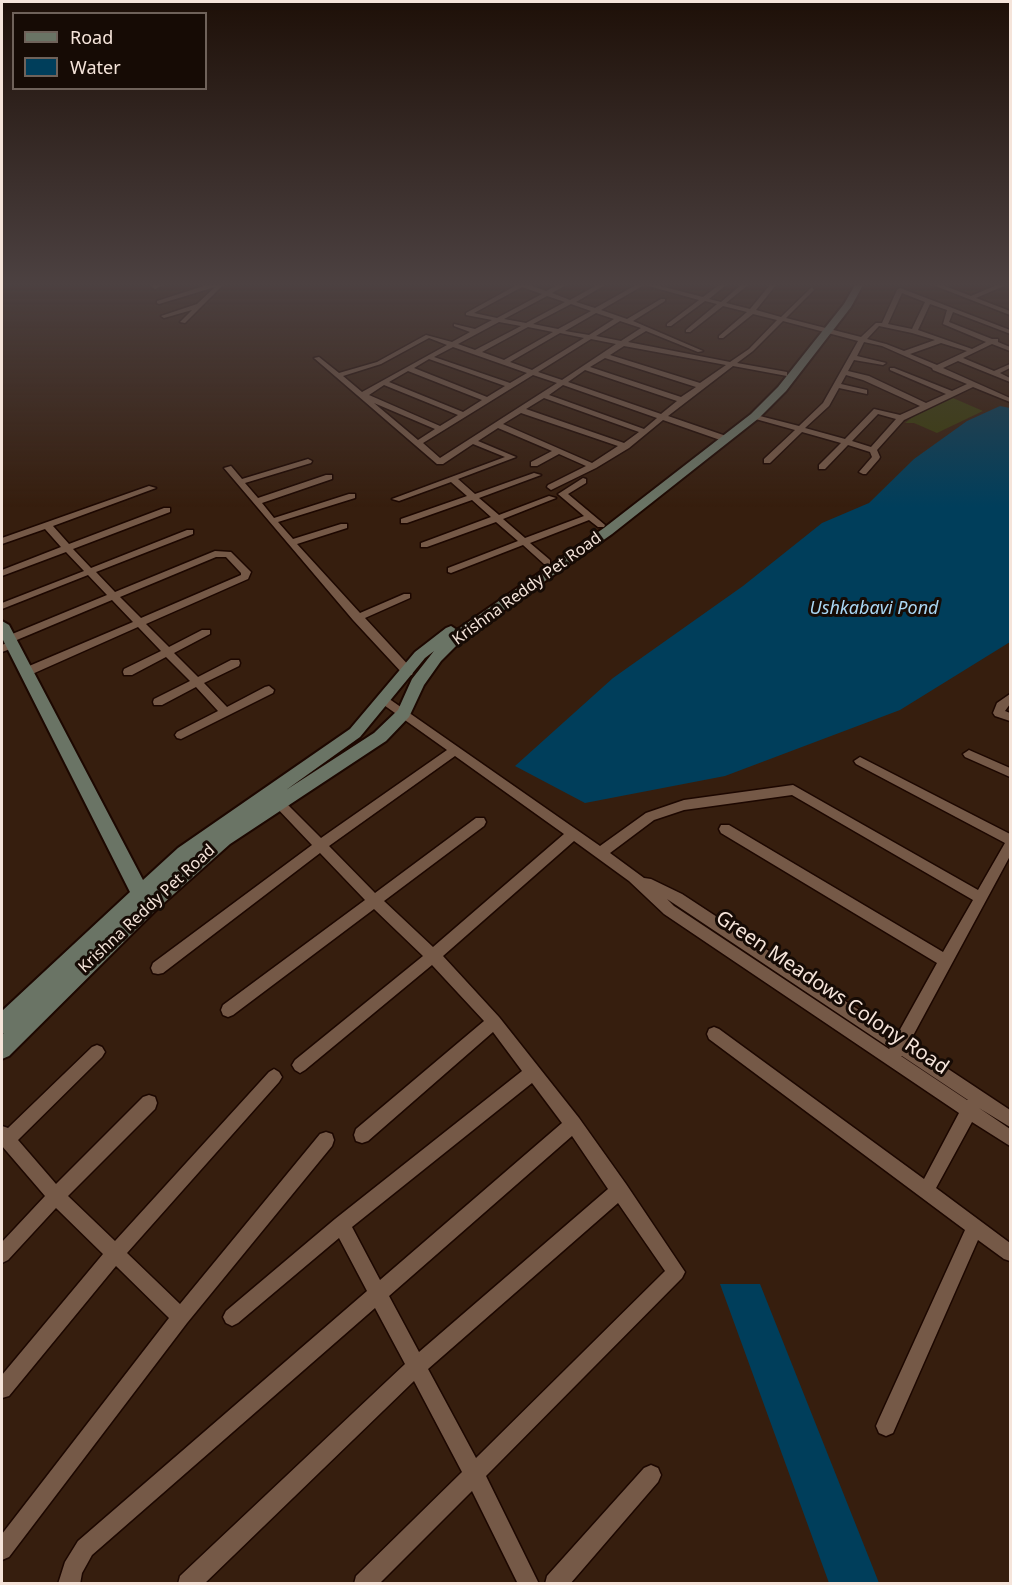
<!DOCTYPE html>
<html>
<head>
<meta charset="utf-8">
<style>
  body { margin:0 }
  #map { position:relative; width:1012px; height:1585px; overflow:hidden; background:#361e0e; font-family:"Noto Sans",sans-serif }
  canvas { display:block }
  .frame { position:absolute; inset:0; border:3px solid #f5e4da; pointer-events:none }
  .legend { position:absolute; left:12px; top:12px; width:195px; height:78px; box-sizing:border-box; background:#160b05; border:2px solid #6f625a; margin:0; padding:8px 10px; list-style:none; font-size:18px; color:#f5e4da }
  .legend li { display:flex; align-items:center; gap:12px; height:30px }
  .legend b { width:30px; border:2px solid #6f625a }
</style>
</head>
<body>
<div id="map">
<canvas width="1012" height="1585"></canvas>
<div class="frame"></div>
<ul class="legend">
<li><b style="height:8px;background:#6a7465"></b>Road</li>
<li><b style="height:16px;background:#003e5b"></b>Water</li>
</ul>
</div>
<script>
const ctx = document.querySelector('canvas').getContext('2d');
ctx.lineJoin = 'round';
function fillPath(path, color) { ctx.fillStyle = color; ctx.fill(path, 'evenodd'); }
const poly = rows => new Path2D(rows.map(r => 'M' + r).join(''));
function stroke(path, color, width, dash) { ctx.strokeStyle = color; ctx.lineWidth = width; ctx.lineCap = dash ? 'butt' : 'round'; ctx.setLineDash(dash || []); ctx.stroke(path); }
function label(font, color, halo, rows, align = 'center') {
  ctx.font = font + ' "Noto Sans",sans-serif'; ctx.lineWidth = 6; ctx.setLineDash([]); ctx.textBaseline = 'middle'; ctx.strokeStyle = halo; ctx.fillStyle = color; for (const [text, x, y, turn = 0] of rows) {
    ctx.save(); ctx.translate(x, y); ctx.rotate((+turn || 0) * Math.PI / 180); ctx.textAlign = isNaN(turn) ? turn : align; if (halo) ctx.strokeText(text, 0, 0); ctx.fillText(text, 0, 0); ctx.restore();
  }
}
const green = poly([
  [953,398,983,411,937,433,914,423,905,423,914,416]
]);
const water = poly([
  [1000,406,1010,408,1010,642,900,710,725,776,585,803,515,766,613,678,743,586,822,523,869,503,914,459,967,421],
  [720,1284,760,1284,879,1583,829,1583]
]);
const street = poly([
  [154,285,163,285,155,289,152,287,154,285],
  [207,285,223,285,185,323,180,322,192,310,164,318,161,316,197,304,215,287,159,304,157,303,157,301,207,285],
  [517,285,529,285,546,291,558,285,566,285,552,293,570,300,597,285,605,285,576,302,595,308,636,285,644,285,601,310,627,319,661,299,665,299,665,301,633,321,703,351,698,352,646,331,628,342,730,362,749,349,777,320,753,314,723,338,719,338,719,336,747,312,723,306,690,332,686,332,686,330,717,304,705,301,671,326,667,326,667,324,699,300,645,285,656,285,703,297,719,285,726,285,709,299,721,302,741,285,748,285,726,303,750,309,770,285,776,285,756,310,781,317,812,287,814,290,786,318,861,337,876,323,882,323,897,290,900,288,1010,330,1010,334,1008,333,953,312,949,322,992,339,998,339,998,342,1010,347,1010,351,992,344,963,358,994,371,1010,364,1010,368,1000,373,1010,378,1010,382,958,361,943,368,1010,398,1010,402,973,387,904,420,877,450,880,457,879,459,866,474,863,474,859,472,872,457,870,452,848,445,825,469,819,469,819,465,841,443,802,432,770,463,764,463,764,459,795,430,752,418,752,414,799,426,823,403,858,341,783,321,753,351,737,363,787,372,787,376,733,366,668,416,729,437,729,441,723,441,663,420,629,448,596,468,551,490,547,487,548,485,586,466,559,454,537,466,531,466,531,462,552,451,498,428,478,441,516,457,458,479,475,494,534,473,541,475,479,498,499,515,549,496,556,498,503,519,525,538,584,516,558,494,583,478,586,479,586,483,568,494,605,525,604,527,598,527,589,520,530,543,550,560,550,564,544,564,523,545,451,573,448,572,448,568,518,541,496,522,427,547,421,547,421,543,491,517,472,500,407,523,401,523,401,519,467,496,451,482,399,501,392,499,505,457,473,444,443,464,437,464,314,358,319,357,339,373,377,362,426,335,452,342,470,332,454,326,454,324,475,329,492,320,466,315,466,313,517,285],
  [522,287,542,294,497,318,474,313,522,287],
  [902,293,925,302,912,329,888,324,902,293],
  [547,296,565,302,526,323,504,319,547,296],
  [571,304,591,311,558,329,533,324,571,304],
  [930,304,947,310,943,324,986,342,972,349,918,330,930,304],
  [596,313,614,319,589,335,565,331,596,313],
  [620,321,641,328,621,341,596,336,620,321],
  [499,322,521,326,475,350,458,344,499,322],
  [879,326,912,333,935,340,904,351,886,344,867,339,879,326],
  [528,327,553,332,504,360,482,352,528,327],
  [560,333,584,338,532,370,510,362,560,333],
  [429,338,447,345,362,392,343,376,381,364,429,338],
  [591,339,616,344,562,380,538,372,591,339],
  [864,342,882,346,932,368,933,370,967,384,952,391,894,368,890,368,890,370,946,394,926,403,869,376,848,371,854,360,883,365,886,363,857,356,864,342],
  [941,343,967,351,937,365,910,354,941,343],
  [624,346,726,365,700,383,610,355,624,346],
  [453,347,527,373,510,383,434,357,453,347],
  [605,358,696,387,681,397,590,367,605,358],
  [429,359,505,386,487,397,414,368,429,359],
  [585,370,677,401,661,414,568,382,585,370],
  [408,371,482,400,463,412,389,382,408,371],
  [533,375,557,383,440,458,423,443,533,375],
  [846,375,863,380,920,406,900,415,874,409,845,439,805,428,829,406,839,388,867,394,867,390,841,384,846,375],
  [384,385,458,415,440,426,369,395,384,385],
  [563,385,657,418,644,429,549,395,563,385],
  [544,398,639,432,624,443,526,409,544,398],
  [374,403,435,429,418,440,374,403],
  [521,413,618,446,592,463,503,424,521,413],
  [878,414,896,419,871,447,852,441,878,414],
  [933,285,942,285,971,296,997,285,1006,285,976,298,1010,311,1010,315,933,285],
  [308,459,312,461,311,463,245,483,258,498,326,475,332,475,332,479,262,503,274,518,349,494,355,494,355,498,278,522,293,539,341,524,347,524,347,528,297,544,360,613,404,594,410,594,410,598,365,618,412,669,413,672,412,675,404,675,353,620,224,468,231,466,242,479,308,459],
  [149,486,156,488,53,526,69,544,164,508,170,508,170,512,73,549,91,568,187,530,193,530,193,534,96,572,115,592,215,551,231,552,251,572,248,579,146,624,169,647,202,630,210,630,210,634,174,653,198,677,231,660,239,660,240,663,239,666,204,683,227,707,265,687,269,686,274,690,273,693,181,739,177,738,175,735,177,732,218,711,196,687,162,705,154,705,153,702,154,699,190,681,166,657,132,675,124,675,123,672,124,669,161,651,138,627,30,675,26,676,21,672,22,669,133,622,112,600,12,642,17,645,16,647,2,652,2,645,9,642,4,639,5,637,107,595,88,575,2,609,2,603,84,571,66,552,2,576,2,570,61,547,45,529,2,544,2,538,149,486],
  [216,557,226,557,241,573,241,575,141,618,120,597,216,557],
  [1010,694,1010,704,1005,711,1010,713,1010,721,995,716,993,713,997,703,1010,694],
  [385,696,600,846,646,813,684,800,793,785,978,890,1005,843,856,764,854,761,860,757,1010,834,1010,856,909,1043,1010,1110,1010,1127,979,1108,1010,1129,1010,1146,972,1122,936,1188,1010,1243,1010,1261,1004,1259,978,1240,893,1433,886,1436,879,1433,876,1426,879,1419,965,1230,709,1039,707,1034,709,1029,714,1027,719,1029,924,1179,959,1113,664,914,629,881,574,841,443,956,499,1017,579,1118,626,1184,685,1272,682,1278,486,1476,539,1584,518,1584,472,1491,379,1584,354,1584,356,1576,462,1472,414,1381,204,1584,178,1584,180,1576,405,1364,375,1308,92,1555,82,1573,80,1584,58,1584,65,1562,78,1541,367,1291,339,1238,238,1323,232,1326,226,1323,223,1317,226,1311,335,1219,522,1071,493,1032,368,1141,362,1143,356,1141,354,1135,356,1129,484,1021,432,965,305,1070,300,1073,295,1070,292,1065,295,1060,423,956,374,909,233,1015,228,1017,223,1015,221,1010,223,1005,365,900,320,853,163,973,158,974,153,973,151,968,153,963,312,845,275,806,273,803,275,800,283,800,321,838,447,750,381,703,380,700,381,697,385,696],
  [455,756,564,834,433,947,384,901,484,826,486,822,484,818,476,818,375,893,329,846,455,756],
  [792,795,973,900,943,952,729,825,721,825,719,829,721,833,937,963,897,1035,682,894,651,879,644,878,610,853,654,820,684,810,792,795],
  [667,899,890,1048,889,1049,674,906,667,899],
  [901,1056,902,1056,968,1100,967,1100,901,1056],
  [532,1083,562,1123,380,1280,352,1227,532,1083],
  [572,1136,608,1189,419,1352,389,1296,572,1136],
  [618,1203,665,1271,476,1458,428,1369,618,1203],
  [969,750,1010,768,1010,777,965,757,963,754,969,750],
  [97,1045,102,1047,105,1052,102,1057,18,1140,56,1184,143,1097,149,1095,155,1097,157,1103,155,1109,68,1196,115,1241,269,1072,274,1069,279,1072,282,1077,279,1082,127,1253,180,1304,320,1134,326,1132,332,1134,334,1140,332,1146,187,1323,9,1557,2,1560,2,1534,169,1318,116,1266,9,1396,2,1398,2,1375,103,1254,56,1208,8,1260,2,1263,2,1242,45,1196,2,1146,2,1126,8,1128,92,1047,97,1045],
  [651,1465,658,1468,661,1475,658,1482,570,1584,545,1584,547,1576,644,1468,651,1465]
]);
const secondary = poly([
  [855,285,863,285,851,307,786,391,759,418,612,534,464,638,441,661,424,685,409,717,386,741,230,844,156,910,9,1056,2,1059,2,1035,4,1033,2,1034,2,1011,130,892,2,638,2,621,9,625,143,880,178,848,350,729,415,652,446,628,451,626,457,630,604,528,751,414,778,387,844,304,855,285],
  [434,651,412,679,398,710,374,733,286,790,360,737,425,658,434,651]
]);
const streetNames = [
  ["Krishna Reddy Pet Road",527,589,-36],
  ["Krishna Reddy Pet Road",147,909,-43]
];
const waterNames = [
  ["Ushkabavi Pond",874,609]
];
const nearStreetnames = [
  ["Green Meadows Colony Road",832,993,34]
];
fillPath(green, '#383c0a');
fillPath(water, '#003e5b');
stroke(street, '#1c0700', 3);
stroke(secondary, '#1c0700', 4);
fillPath(street, '#755947');
fillPath(secondary, '#6a7465');
const sky = ctx.createLinearGradient(0, 0, 0, 507);
sky.addColorStop(0, '#1e1008');
sky.addColorStop(0.56, '#4c4141');
sky.addColorStop(1, '#4c414100');
ctx.fillStyle = sky;
ctx.fillRect(0, 0, 1012, 507);
label('16px', '#f5e4da', '#160b05', streetNames);
label('italic 18px', '#aad7f4', '#160b05', waterNames);
label('20px', '#f5e4da', '#160b05', nearStreetnames);
</script>
</body>
</html>
